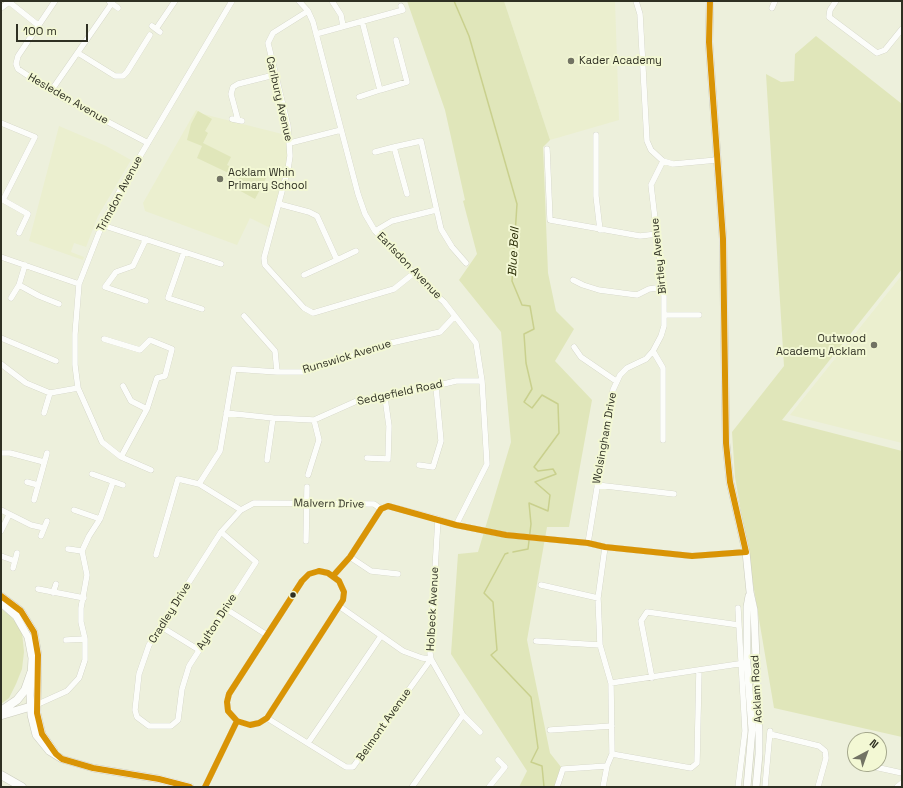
<!DOCTYPE html>
<html>
<head>
<meta charset="utf-8">
<style>
  body { margin:0 }
  #map { position:relative; width:903px; height:788px; overflow:hidden; background:#edf0dc; font-family:"Space Grotesk",sans-serif }
  canvas { display:block }
  .frame { position:absolute; inset:0; border:2px solid #2f3023; pointer-events:none }
  .north { position:absolute; left:847px; top:732px; width:40px; height:40px; box-sizing:border-box; background:#f3f8d4; border:1px solid #a5a88d; border-radius:50%; rotate:41deg; font-size:11px; font-weight:700; line-height:16px; text-align:center; color:#2f3023 }
  .north::after { content:''; display:block; margin:auto; width:14px; height:18px; background:#727364; clip-path:polygon(50% 0,100% 100%,50% 72%,0 100%) }
  .scale { position:absolute; left:16px; top:24px; width:72px; height:18px; box-sizing:border-box; border:2px solid #2f3023; border-top:0; padding-left:5px; font-size:12px; line-height:14px; white-space:nowrap; color:#2f3023; -webkit-text-stroke:3px #f3f8d4; paint-order:stroke }
</style>
</head>
<body>
<div id="map">
<canvas width="903" height="788"></canvas>
<div class="frame"></div>
<div class="north">N</div>
<div class="scale">100 m</div>
</div>
<script>
const ctx = document.querySelector('canvas').getContext('2d');
ctx.lineJoin = 'round';
function fillPath(path, color) { ctx.fillStyle = color; ctx.fill(path, 'evenodd'); }
const poly = rows => new Path2D(rows.map(r => 'M' + r).join(''));
function stroke(path, color, width, dash) { ctx.strokeStyle = color; ctx.lineWidth = width; ctx.lineCap = dash ? 'butt' : 'round'; ctx.setLineDash(dash || []); ctx.stroke(path); }
function label(font, color, halo, rows, align = 'center') {
  ctx.font = font + ' "Space Grotesk",sans-serif'; ctx.lineWidth = 4; ctx.setLineDash([]); ctx.textBaseline = 'middle'; ctx.strokeStyle = halo; ctx.fillStyle = color; for (const [text, x, y, turn = 0] of rows) {
    ctx.save(); ctx.translate(x, y); ctx.rotate((+turn || 0) * Math.PI / 180); ctx.textAlign = isNaN(turn) ? turn : align; if (halo) ctx.strokeText(text, 0, 0); ctx.fillText(text, 0, 0); ctx.restore();
  }
}
const built = poly([
  [504,1,615,1,619,120,550,140],
  [196,110,203,114,286,135,289,156,270,228,250,218,237,245,145,211,143,203],
  [59,126,106,146,131,160,98,216,86,247,74,243,71,252,84,257,83,260,29,241],
  [902,275,902,443,790,415]
]);
const green = poly([
  [407,1,504,1,550,140,543,147,548,273,556,311,574,329,555,361,592,400,569,527,547,527,527,640,550,753,561,767,556,787,519,787,527,771,451,654,458,554,478,552,511,442,501,332,459,280,477,254,463,201,465,200,445,110],
  [816,36,902,104,902,269,782,420,902,451,902,737,774,708,735,477,732,432,784,366,766,74,781,82,794,81,795,54],
  [198,111,212,119,205,131,208,133,203,143,231,157,227,165,244,173,247,168,266,178,255,199,235,188,239,178,197,158,202,146,187,140,191,124],
  [1,609,11,616,22,632,24,652,22,669,16,684,9,698,1,704]
]);
const stream = poly([
  [454,1,469,36,517,204,512,281,522,305,530,306,534,329,524,334,526,363,532,389,524,402,532,408,542,395,558,404,559,433,534,467,538,471,553,469,556,474,535,482,550,495,548,511,529,503,531,524,528,549,513,552],
  [508,553,505,554,484,593,493,602,497,650,491,655,531,697,538,748,531,762,542,766,544,787]
]);
const minor = poly([
  [8,1,38,25],
  [55,1,18,56,16,64,18,69,57,95,148,143],
  [109,1,118,8],
  [299,1,308,11,313,22,358,194,365,214,375,231,425,285,444,302,476,343,482,381,487,464,456,525],
  [332,1,341,15,343,26],
  [636,1,640,14,647,141,651,150,663,161,673,164,717,160],
  [836,1,830,10,829,17,877,53,885,50,902,29],
  [1,8,9,2],
  [772,8,775,1],
  [308,11,273,33,268,43,288,126,290,156,288,169,264,258,265,265,304,308,313,313,394,289,414,273],
  [362,21,380,90,407,82,396,40],
  [152,26,160,32],
  [156,29,175,1],
  [316,34,403,10,401,6],
  [78,53,115,76,123,76,127,72,150,35],
  [51,91,112,3],
  [359,97,380,90],
  [232,119,242,121],
  [238,120,231,94,233,87,238,84,274,75],
  [1,123,35,137,3,200,28,214,19,233],
  [596,135,596,196,600,230],
  [290,143,341,130],
  [547,149,550,220,640,236,657,234],
  [375,152,394,147],
  [407,194,394,147,421,141,441,229,452,247,466,263],
  [279,204,309,212,317,216,337,260,304,275],
  [102,225,221,264],
  [375,231,392,221,436,210],
  [184,252,168,298,202,309],
  [1,257,79,284],
  [337,260,356,251],
  [25,265,19,285,39,296,59,304],
  [573,280,583,285,599,290,637,295,649,289,663,287],
  [11,298,19,285],
  [146,301,105,287,116,272,133,266,146,239],
  [665,315,699,315],
  [244,316,275,351,277,372,304,372,391,343,440,332,454,317],
  [1,338,56,361],
  [104,339,140,350,150,340,172,349,165,376,157,378,147,409,121,457],
  [574,347,581,357,616,381],
  [653,351,663,368,663,440],
  [1,364,26,383,50,393,78,388],
  [123,386,131,401,147,409],
  [44,413,50,393],
  [226,413,273,418,314,420,359,400,385,398,456,381,482,381],
  [1,453,10,453,44,462],
  [367,458,388,459,389,426,385,398],
  [267,460,273,418],
  [419,465,433,467,441,441,436,387],
  [151,470,121,457,102,442,78,388,75,365,75,334,79,284,102,225,120,190,232,1],
  [92,474,123,485],
  [308,475,319,440,314,420],
  [27,482,38,485],
  [199,484,220,451,234,369,277,372],
  [597,485,674,494],
  [34,500,47,453],
  [381,509,388,506,438,519,456,525,506,535,588,543,605,547,692,556,746,552],
  [1,510,31,525,44,528],
  [74,510,100,519],
  [438,519,430,653,431,659,463,715,480,732],
  [1,531,9,515],
  [221,532,256,562,189,666,182,689,178,720,171,726,149,726,137,717,135,710,139,674,149,645,221,532,241,510,254,503,374,504,381,509],
  [41,536,47,521],
  [306,541,307,487],
  [588,543,613,390,620,375,627,368,646,359,653,351,661,336,664,326,664,296,651,185,663,161],
  [68,549,82,551],
  [156,555,178,479,199,484,241,510],
  [1,556,15,561],
  [350,557,371,571,398,574],
  [13,568,17,553],
  [319,571,328,573,339,581,344,592,343,600,267,718,259,723,250,725,237,721,228,711,227,702,229,694,302,581,309,574,319,571],
  [333,576,350,557,381,509],
  [541,585,598,598],
  [38,589,84,598],
  [53,593,56,584],
  [339,606,403,651,422,658,431,659],
  [738,608,745,731,738,787],
  [226,609,267,635],
  [160,626,199,650],
  [66,640,85,639],
  [536,641,600,645],
  [652,678,641,621,647,612,739,625],
  [611,683,745,663],
  [36,705,67,691,79,678,85,660,85,639,81,622,81,608,87,575,82,551,89,536,100,519,113,482],
  [267,718,346,767,353,767,431,659],
  [550,730,612,726],
  [770,734,819,746,825,751,826,758,818,787],
  [308,743,381,636],
  [612,754,691,768,697,763,699,670],
  [870,766,902,773],
  [205,787,237,721],
  [412,787,463,715],
  [489,787,505,767,498,760],
  [557,787,563,769,607,766],
  [603,787,607,766,612,754,611,683,600,645,598,598,605,547],
  [765,787,770,731],
  [897,787,902,783]
]);
const major = poly([
  [710,1,709,42,723,239,726,443,730,482,746,552,750,592,754,610,759,731,759,754,756,787],
  [1,596,21,611,34,632,38,655,37,713,42,734,54,751],
  [1,603,16,616,28,637,32,658,30,695,31,715,36,735,49,751,62,759,93,768,159,779,190,787],
  [747,787,752,730,747,663,747,607,749,596]
]);
const highway = poly([
  [1,711,17,700,25,690,31,673],
  [2,715,36,705],
  [1,775,22,787]
]);
const bus1 = poly([
  [710,1,709,42,723,239,726,443,730,482,746,552],
  [381,509,388,506,456,525,506,535,588,543,605,547,692,556,746,552],
  [319,571,328,573,339,581,344,592,343,600,267,718,259,723,250,725,237,721,228,711,227,702,229,694,302,581,309,574,319,571],
  [333,576,350,557,381,509],
  [1,596,21,611,34,632,38,655,37,713,42,734,56,754,62,759,93,768,159,779,190,787],
  [205,787,237,721]
]);
const markers = [
  [571,61,4,"#727364"],
  [220,179,4,"#727364"],
  [874,345,4,"#727364"],
  [293,595,3.5,"#2f3023"]
];
const poiNames = [
  ["Kader Academy",579,61],
  ["Acklam Whin",228,173],
  ["Primary School",228,186],
  ["Outwood",866,339,"right"],
  ["Academy Acklam",866,352,"right"]
];
const streetNames = [
  ["Hesleden Avenue",68,99,30],
  ["Carlbury Avenue",279,99,77],
  ["Trimdon Avenue",120,194,-62],
  ["Birtley Avenue",659,256,-96],
  ["Earlsdon Avenue",409,266,46],
  ["Runswick Avenue",347,357,-17],
  ["Sedgefield Road",400,393,-12],
  ["Wolsingham Drive",605,438,-80],
  ["Malvern Drive",329,504,1],
  ["Holbeck Avenue",433,609,-87],
  ["Cradley Drive",170,613,-58],
  ["Aylton Drive",217,622,-57],
  ["Acklam Road",757,689,-93],
  ["Belmont Avenue",384,725,-55]
];
const waterNames = [
  ["Blue Bell",514,252,-87]
];
fillPath(built, '#ebefcf');
fillPath(green, '#e0e6ba');
stroke(stream, '#c9d08d', 1.5);
stroke(minor, '#cbccbd', 6);
stroke(major, '#cbccbd', 8);
stroke(highway, '#cbccbd', 9);
stroke(minor, '#fcfdfa', 5.5);
stroke(major, '#fcfdfa', 7);
stroke(highway, '#fcfdfa', 8);
stroke(bus1, '#d99405', 6);
for (const [x, y, r, color] of markers) { const dot = new Path2D(); dot.arc(x, y, r, 0, 2 * Math.PI); ctx.fillStyle = color; ctx.fill(dot); stroke(dot, '#f3f8d4', 1.5); }
label('11px', '#2f3023', '#f3f8d4', poiNames, 'left');
label('11px', '#2f3023', '#f3f8d4', streetNames);
label('italic 12px', '#2b2e07', '#f3f8d4', waterNames);
</script>
</body>
</html>
